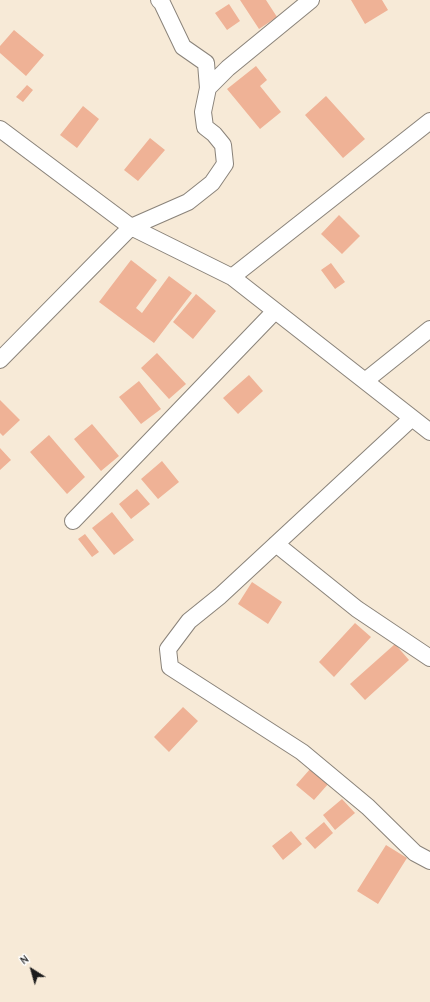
<!DOCTYPE html>
<html>
<head>
<meta charset="utf-8">
<style>
  body { margin:0 }
  #map { position:relative; width:430px; height:1002px; overflow:hidden; background:#f7ead7; font-family:"Comic Neue",sans-serif }
  canvas { display:block }
  .north { position:absolute; left:12px; top:950px; width:40px; height:40px; -webkit-text-stroke:3px #fff; paint-order:stroke; rotate:323deg; font-size:11px; font-weight:700; line-height:16px; text-align:center; color:#1c1c1c }
  .north::after { content:''; display:block; margin:auto; width:14px; height:18px; background:#1c1c1c; clip-path:polygon(50% 0,100% 100%,50% 72%,0 100%) }
</style>
</head>
<body>
<div id="map">
<canvas width="430" height="1002"></canvas>
<div class="north">N</div>
</div>
<script>
const ctx = document.querySelector('canvas').getContext('2d');
ctx.lineJoin = 'round';
function fillPath(path, color) { ctx.fillStyle = color; ctx.fill(path, 'evenodd'); }
const poly = rows => new Path2D(rows.map(r => 'M' + r).join(''));
function stroke(path, color, width, dash) { ctx.strokeStyle = color; ctx.lineWidth = width; ctx.lineCap = dash ? 'butt' : 'round'; ctx.setLineDash(dash || []); ctx.stroke(path); }
const building = poly([
  [240,0,266,0,277,17,259,29],
  [351,0,382,0,388,10,365,24],
  [229,4,240,21,227,30,215,13],
  [14,30,44,55,26,76,0,53,0,46],
  [256,66,267,80,260,86,281,112,260,129,227,89],
  [27,85,33,90,23,102,16,97],
  [326,96,365,139,343,158,305,115],
  [83,106,99,119,77,148,60,135],
  [150,138,165,150,138,181,124,170],
  [339,215,360,236,342,254,321,234],
  [131,260,157,280,136,308,142,313,169,276,192,293,154,343,99,302],
  [331,263,345,282,335,289,321,270],
  [196,294,216,311,193,339,173,322],
  [157,353,186,384,169,399,141,368],
  [249,375,263,391,238,414,223,398],
  [139,381,161,409,141,424,119,397],
  [0,400,20,420,3,436,0,433],
  [92,424,119,456,101,471,74,439],
  [49,435,85,477,67,494,30,452],
  [0,448,11,460,0,470],
  [162,461,179,482,158,499,141,479],
  [137,489,150,504,131,519,119,504],
  [112,512,134,540,114,555,92,528],
  [85,534,99,552,92,557,78,539],
  [252,582,282,602,268,624,238,604],
  [355,623,371,637,334,677,319,662],
  [395,644,409,660,365,700,350,684],
  [183,707,198,721,169,752,154,737],
  [311,768,329,783,314,800,296,785],
  [342,799,355,813,335,830,323,815],
  [324,822,333,833,315,849,305,838],
  [291,831,302,844,283,860,272,846],
  [386,845,407,858,378,904,357,891]
]);
const street = poly([
  [208,88,228,68,311,0],
  [0,129,131,227,232,277,430,432],
  [232,277,430,121],
  [0,360,131,227,188,202,212,183,225,164,223,145,214,134,205,127,203,112,208,88,206,63,183,47,162,3,159,0],
  [365,381,430,329],
  [412,418,220,596,189,621,168,649,170,667,302,752,368,807,415,853,430,861],
  [73,521,275,311],
  [276,544,357,609,430,658]
]);
fillPath(building, '#efb296');
stroke(street, '#8a837a', 18);
stroke(street, '#fff', 16);
</script>
</body>
</html>
